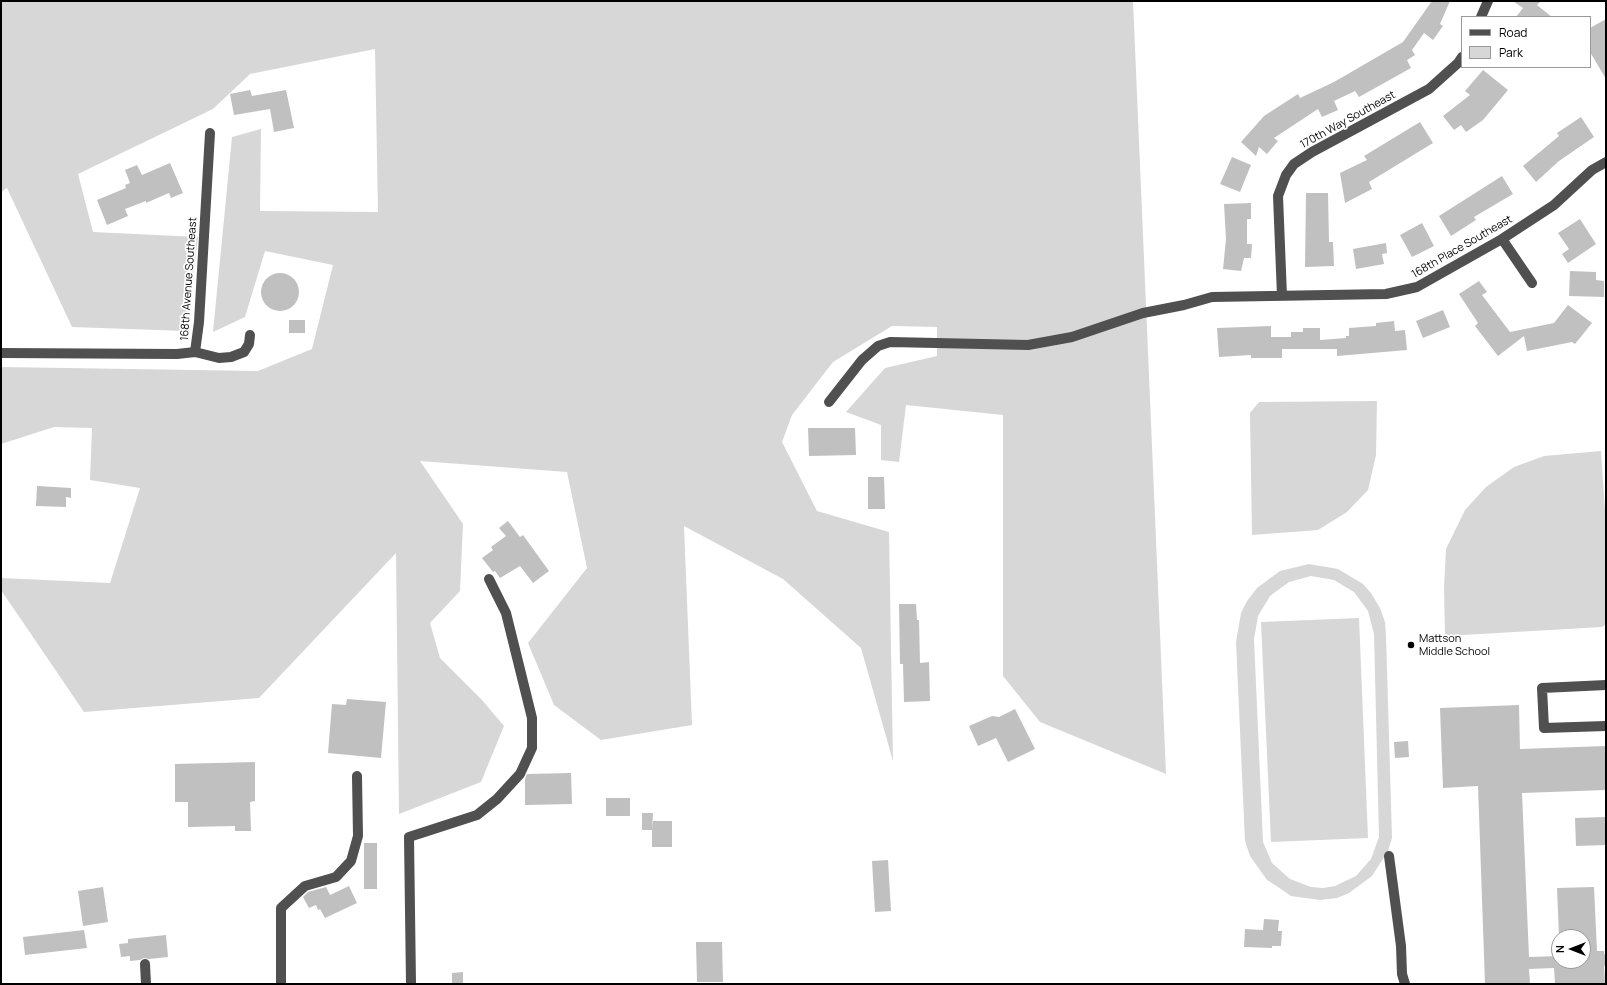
<!DOCTYPE html>
<html>
<head>
<meta charset="utf-8">
<style>
  body { margin:0 }
  #map { position:relative; width:1607px; height:985px; overflow:hidden; background:#fff; font-family:Manrope,sans-serif }
  canvas { display:block }
  .frame { position:absolute; inset:0; border:2px solid #000; pointer-events:none }
  .legend { position:absolute; left:1461px; top:16px; width:130px; height:52px; box-sizing:border-box; background:#fff; border:1px solid #999; margin:0; padding:5px 7px; list-style:none; font-size:12px; color:#000 }
  .legend li { display:flex; align-items:center; gap:8px; height:20px }
  .legend b { width:20px; border:1px solid #999 }
  .north { position:absolute; left:1551px; top:929px; width:40px; height:40px; box-sizing:border-box; background:#fff; border:1px solid #999; border-radius:50%; rotate:270deg; font-size:11px; font-weight:700; line-height:16px; text-align:center; color:#000 }
  .north::after { content:''; display:block; margin:auto; width:14px; height:18px; background:#000; clip-path:polygon(50% 0,100% 100%,50% 72%,0 100%) }
</style>
</head>
<body>
<div id="map">
<canvas width="1607" height="985"></canvas>
<div class="frame"></div>
<ul class="legend">
<li><b style="height:5px;background:#505050"></b>Road</li>
<li><b style="height:11px;background:#d7d7d7"></b>Park</li>
</ul>
<div class="north">N</div>
</div>
<script>
const ctx = document.querySelector('canvas').getContext('2d');
ctx.lineJoin = 'round';
function fillPath(path, color) { ctx.fillStyle = color; ctx.fill(path, 'evenodd'); }
const poly = rows => new Path2D(rows.map(r => 'M' + r).join(''));
function stroke(path, color, width, dash) { ctx.strokeStyle = color; ctx.lineWidth = width; ctx.lineCap = dash ? 'butt' : 'round'; ctx.setLineDash(dash || []); ctx.stroke(path); }
function label(font, color, halo, rows, align = 'center') {
  ctx.font = font + ' Manrope,sans-serif'; ctx.lineWidth = 3.5; ctx.setLineDash([]); ctx.textBaseline = 'middle'; ctx.strokeStyle = halo; ctx.fillStyle = color; for (const [text, x, y, turn = 0] of rows) {
    ctx.save(); ctx.translate(x, y); ctx.rotate((+turn || 0) * Math.PI / 180); ctx.textAlign = isNaN(turn) ? turn : align; if (halo) ctx.strokeText(text, 0, 0); ctx.fillText(text, 0, 0); ctx.restore();
  }
}
const green = poly([
  [1,1,1133,1,1166,774,1040,722,1003,676,1003,415,906,405,899,462,881,460,881,425,846,412,885,368,937,356,937,327,892,326,833,362,792,415,782,442,817,511,889,532,893,761,861,648,783,579,684,526,692,725,601,740,554,705,528,643,587,568,567,472,420,461,463,524,460,591,430,623,440,658,482,700,504,726,481,782,399,814,396,553,259,698,84,712,1,590,1,578,110,583,140,488,90,480,92,428,54,427,1,444,1,367,258,371,312,349,333,265,265,251,245,317,213,332,232,137,261,129,260,211,378,212,375,49,250,74,213,109,78,174,93,232,198,237,186,331,72,327,7,188,1,192],
  [1377,401,1376,455,1368,490,1347,512,1318,530,1252,535,1250,413,1259,402],
  [1601,451,1606,525,1606,624,1602,627,1445,636,1444,588,1446,549,1465,510,1486,487,1514,467,1544,456],
  [1309,564,1338,569,1363,584,1371,593,1380,608,1385,622,1386,636,1392,838,1388,851,1372,876,1349,893,1337,898,1320,900,1291,896,1278,887,1267,880,1250,856,1245,841,1236,642,1241,613,1247,601,1257,588,1280,571],
  [1311,576,1334,580,1354,592,1368,611,1374,634,1379,837,1371,859,1356,876,1335,886,1323,888,1311,887,1290,879,1272,863,1263,842,1254,639,1258,616,1270,596,1289,582],
  [1359,618,1368,838,1271,842,1261,622]
]);
const building = poly([
  [1432,1,1450,1,1440,24,1443,26,1433,40,1424,33,1412,50,1415,55,1407,60,1411,68,1359,97,1355,91,1334,101,1338,110,1322,117,1318,109,1274,138,1278,141,1267,154,1259,147,1256,156,1241,142,1264,116,1298,94,1300,98,1334,82,1403,42],
  [1513,1,1541,1,1537,5,1552,17,1516,17,1523,8],
  [1606,19,1606,79,1590,52,1590,28],
  [1483,70,1508,90,1483,120,1466,132,1461,125,1454,130,1443,116,1470,95,1465,91],
  [250,90,252,96,286,90,294,128,274,132,270,109,234,115,230,94],
  [1581,117,1594,137,1559,161,1536,182,1523,166,1559,136,1557,133],
  [1420,122,1433,143,1369,182,1372,189,1345,203,1340,173,1367,160,1364,156],
  [1232,157,1251,165,1240,192,1220,184],
  [170,163,183,193,171,198,169,193,146,203,146,201,125,209,128,216,107,225,97,200,126,188,125,185,130,183,125,170,137,165,142,175],
  [1502,176,1513,194,1474,217,1476,220,1451,236,1439,216],
  [1306,193,1328,193,1329,242,1333,242,1334,266,1305,267],
  [1251,203,1251,219,1247,219,1247,244,1252,244,1251,258,1244,258,1241,271,1223,269,1226,239,1224,204],
  [1580,219,1596,244,1568,263,1562,254,1569,249,1558,233],
  [1422,223,1434,246,1412,257,1400,235],
  [1386,243,1387,253,1382,254,1384,264,1356,269,1353,249],
  [1570,271,1596,272,1596,280,1604,281,1604,297,1569,296],
  '261 292a19 19 0 1 1 38 0a19 19 0 1 1-38 0Z',
  [1479,281,1487,292,1482,295,1510,332,1554,323,1568,305,1592,323,1575,344,1572,342,1527,351,1524,336,1498,356,1475,326,1478,323,1459,294],
  [1443,310,1450,327,1423,338,1416,321],
  [289,320,305,320,305,333,289,333],
  [1394,321,1395,331,1405,330,1407,350,1337,356,1337,349,1282,349,1282,358,1251,358,1251,355,1219,357,1217,328,1271,326,1271,337,1291,337,1291,332,1303,332,1303,328,1320,328,1320,340,1346,338,1346,336,1349,336,1349,328,1376,326,1376,323],
  [808,428,855,428,856,455,809,456],
  [868,477,884,477,885,509,868,509],
  [37,486,71,488,71,498,66,497,66,507,36,506],
  [508,521,520,537,523,535,549,571,533,583,520,566,500,578,495,571,493,572,482,558,493,550,491,547,506,536,499,528],
  [899,604,916,604,917,620,919,620,920,663,929,662,930,701,904,702,903,664,900,664],
  [347,699,386,702,381,758,328,753,332,704,346,705],
  [1519,705,1520,749,1606,746,1606,790,1522,793,1529,957,1559,956,1559,961,1583,961,1583,937,1559,937,1557,888,1594,887,1597,951,1604,951,1604,954,1606,954,1606,966,1604,966,1605,984,1555,984,1554,968,1529,969,1530,984,1485,984,1478,786,1443,788,1440,708],
  [1015,709,1035,749,1008,762,996,738,978,746,969,726,992,716,999,717],
  [1408,741,1409,757,1395,758,1394,742],
  [255,762,255,801,250,802,251,831,235,831,235,826,188,827,188,802,175,802,175,764],
  [571,773,572,804,525,805,525,779,527,774],
  [606,798,630,798,630,816,606,816],
  [642,813,653,813,652,830,642,830],
  [1606,817,1606,845,1576,846,1575,818],
  [652,821,672,821,672,847,652,847],
  [364,843,377,843,377,889,364,889],
  [888,860,891,911,875,912,872,861],
  [349,886,357,903,325,918,320,909,318,910,316,905,309,908,303,897,308,892,326,887,330,895],
  [103,887,108,922,83,926,78,891],
  [1264,919,1279,920,1278,931,1282,931,1281,946,1272,946,1272,948,1244,947,1245,929,1263,930],
  [84,930,87,948,25,955,23,937],
  [166,935,168,957,149,959,144,958,140,960,130,961,130,956,121,957,119,944,128,943,128,939],
  [696,942,722,942,723,982,697,982],
  [463,972,463,984,452,984,452,973]
]);
const minor = poly([
  [1481,17,1488,1],
  [1502,239,1532,283],
  [1282,296,1278,196,1286,175,1294,164,1312,152,1429,89,1458,63,1462,57],
  [195,352,219,358,231,357,244,352,249,344,250,335],
  [1,353,177,354,195,352,199,322,210,133],
  [829,402,862,360,878,346,890,342,1028,345,1072,337,1143,313,1184,305,1212,297,1386,294,1417,287,1502,239,1554,205,1592,170,1606,162],
  [1606,685,1542,688,1544,728,1606,726],
  [1389,856,1401,946,1402,974,1405,984],
  [145,964,146,984],
  [281,984,281,908,305,886,336,877,351,861,358,836,357,776],
  [411,984,409,837,477,815,497,799,520,774,532,748,532,718,506,613,489,579]
]);
const markers = [
  [1411,645,4,"#000"]
];
const streetNames = [
  ["170th Way Southeast",1348,120,-29],
  ["168th Place Southeast",1462,247,-30],
  ["168th Avenue Southeast",189,279,-86]
];
const poiNames = [
  ["Mattson",1419,639],
  ["Middle School",1419,652]
];
fillPath(green, '#d7d7d7');
fillPath(building, '#c0c0c0');
stroke(minor, '#505050', 10);
for (const [x, y, r, color] of markers) { const dot = new Path2D(); dot.arc(x, y, r, 0, 2 * Math.PI); ctx.fillStyle = color; ctx.fill(dot); stroke(dot, '#fff', 1.5); }
label('11px', '#000', '#fff', streetNames);
label('11px', '#000', '#fff', poiNames, 'left');
</script>
</body>
</html>
